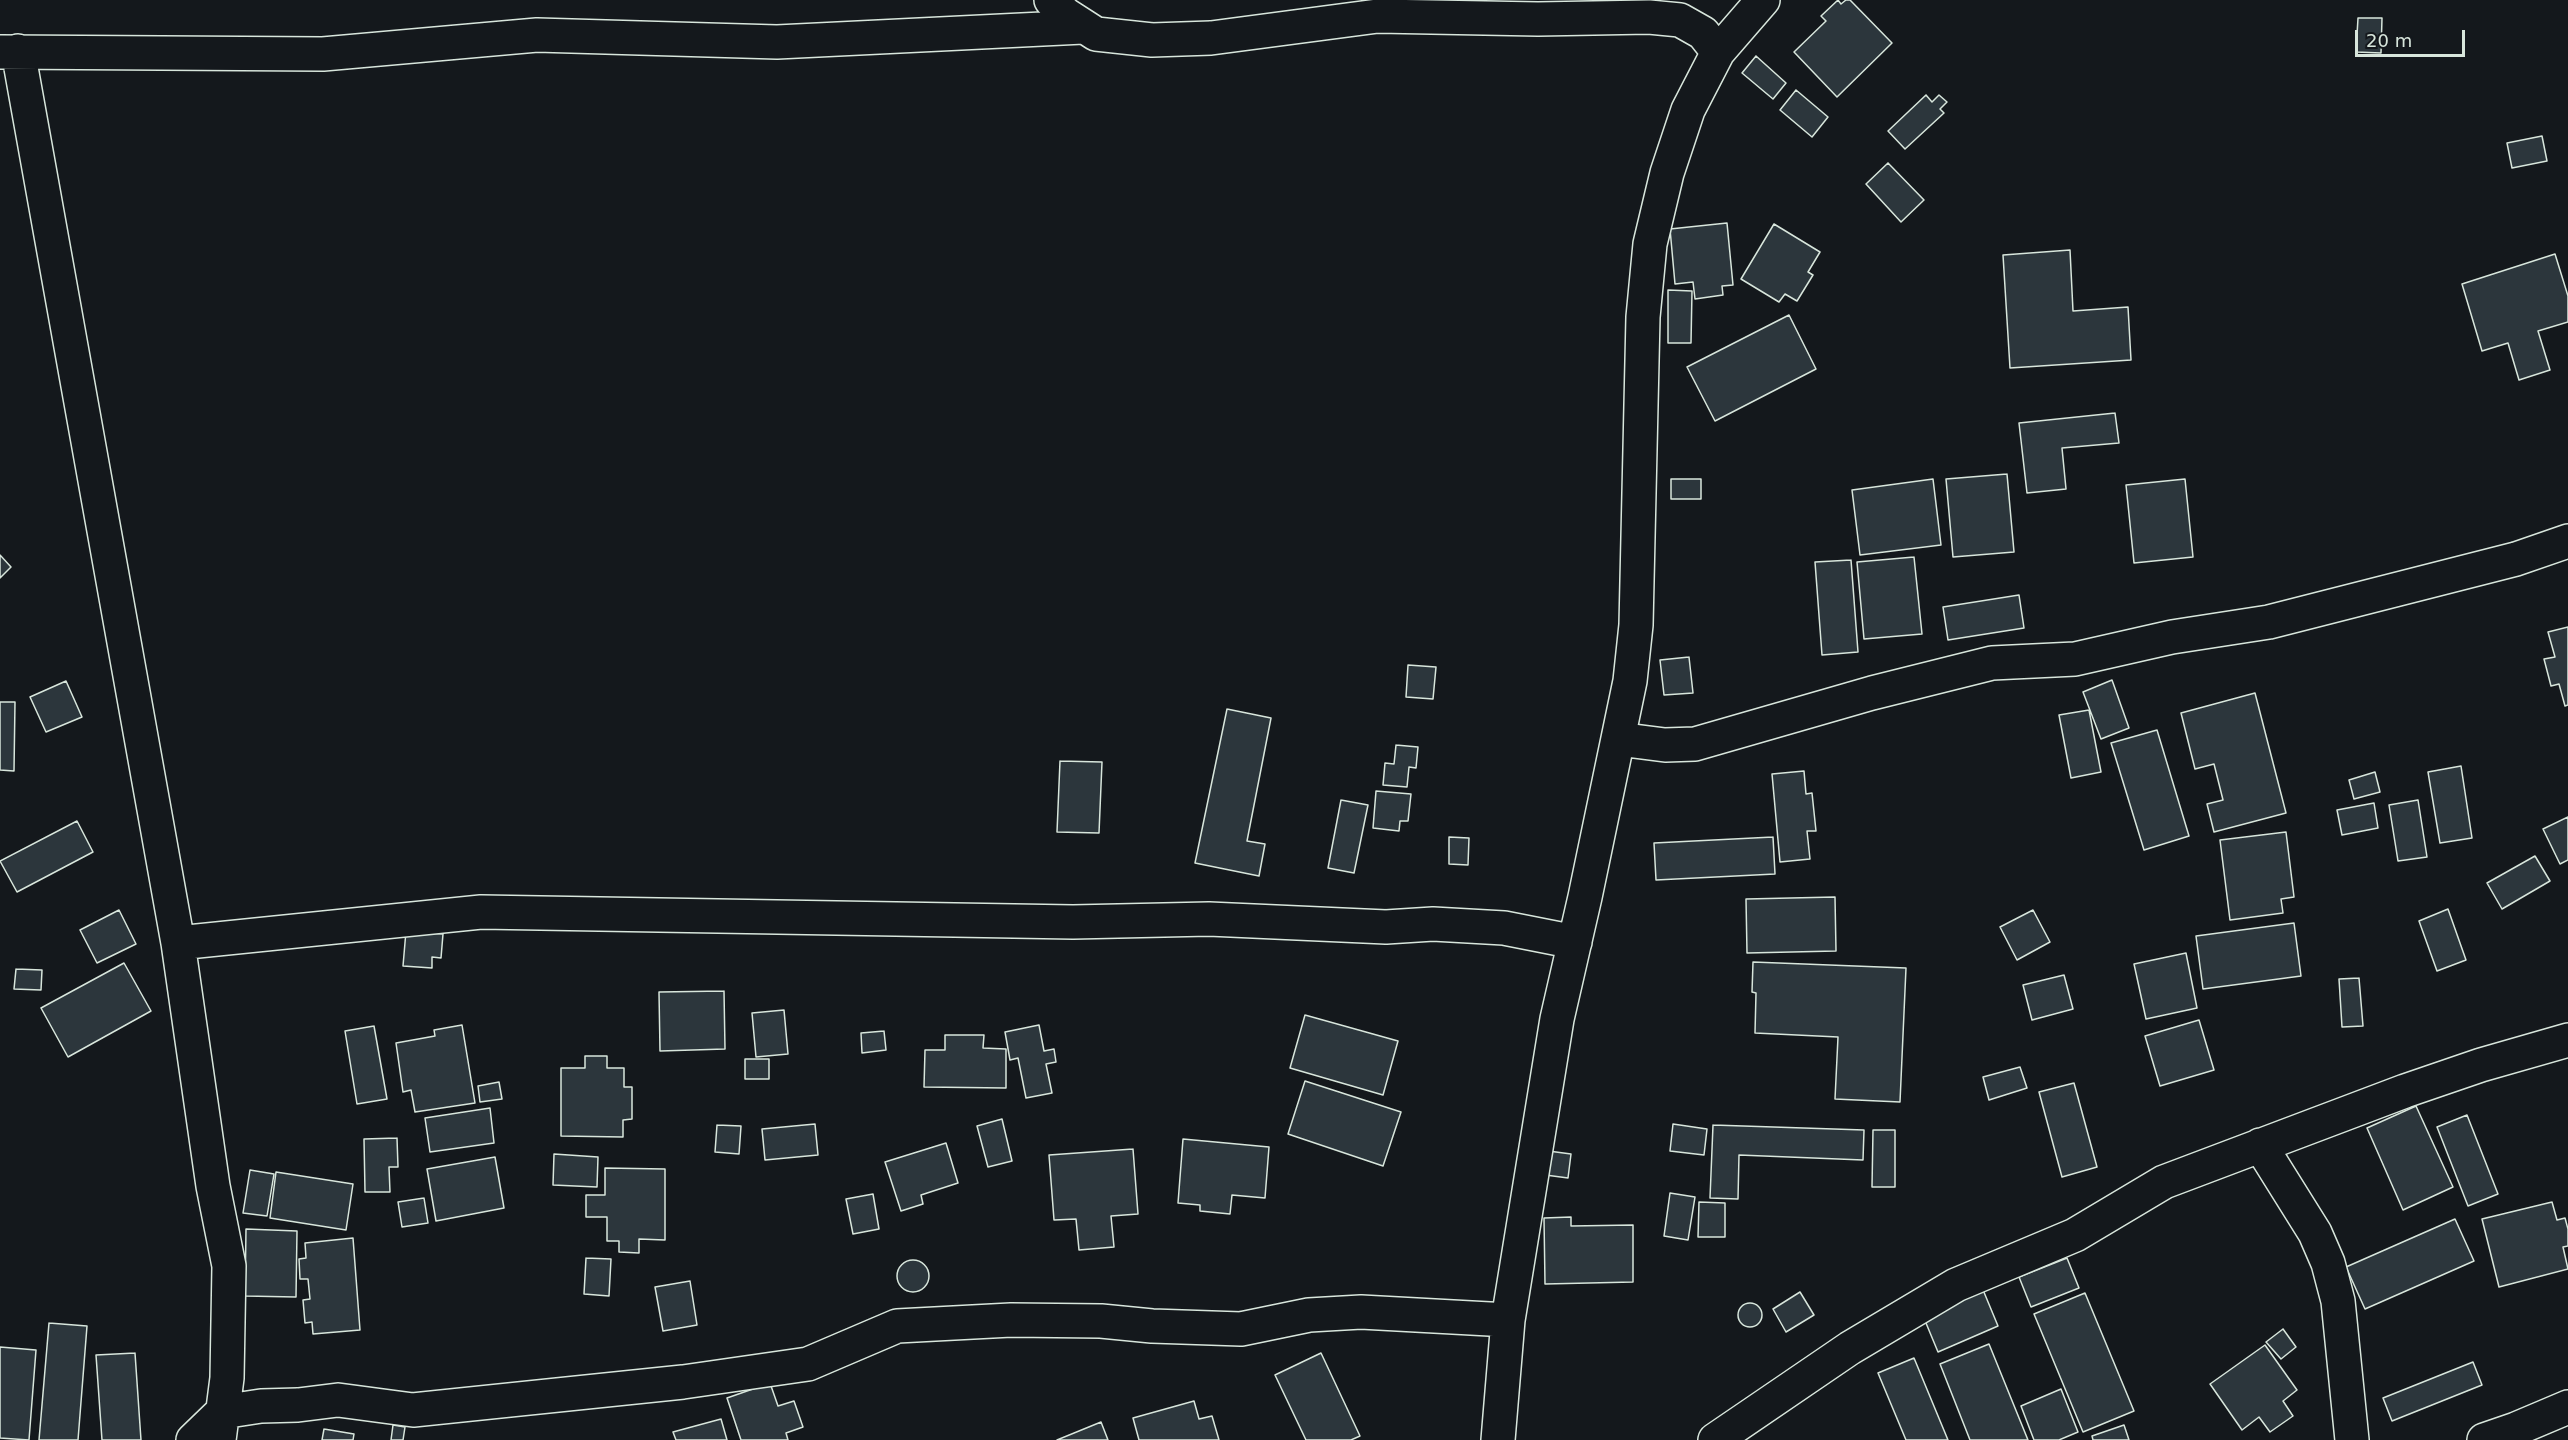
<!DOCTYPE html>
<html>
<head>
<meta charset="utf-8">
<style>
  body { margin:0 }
  #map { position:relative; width:2568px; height:1440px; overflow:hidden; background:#14181c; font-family:"DejaVu Sans",sans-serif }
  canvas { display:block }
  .scale { position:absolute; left:2355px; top:30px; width:110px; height:27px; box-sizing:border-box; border:3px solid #d8e6dc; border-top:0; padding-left:8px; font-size:18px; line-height:21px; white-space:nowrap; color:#d8e6dc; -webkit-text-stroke:4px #14181c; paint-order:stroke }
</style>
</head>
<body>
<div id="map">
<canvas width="2568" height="1440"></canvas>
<div class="scale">20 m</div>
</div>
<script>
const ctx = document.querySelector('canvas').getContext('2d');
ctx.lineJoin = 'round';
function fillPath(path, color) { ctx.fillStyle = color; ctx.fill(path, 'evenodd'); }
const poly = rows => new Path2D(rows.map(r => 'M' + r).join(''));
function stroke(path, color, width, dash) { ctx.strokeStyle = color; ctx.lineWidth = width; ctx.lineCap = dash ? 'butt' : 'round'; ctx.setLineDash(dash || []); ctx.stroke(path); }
const building = poly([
  [1838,0,1841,4,1846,0,1850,0,1892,43,1837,97,1794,52,1826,21,1821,16,1838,0],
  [2358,18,2382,18,2381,53,2356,52,2358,18],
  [1756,56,1786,83,1773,99,1742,73,1756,56],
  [1796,90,1828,117,1812,137,1780,110,1796,90],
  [1926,95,1932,102,1939,95,1947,102,1940,109,1944,113,1905,149,1888,131,1926,95],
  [2542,136,2547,161,2512,168,2507,143,2542,136],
  [1888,163,1924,200,1901,222,1866,184,1888,163],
  [1727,223,1733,285,1722,286,1723,295,1695,299,1693,282,1675,284,1670,229,1727,223],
  [1774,224,1820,252,1808,272,1813,275,1797,301,1785,294,1779,302,1741,279,1774,224],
  [2070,250,2073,311,2128,307,2131,360,2010,368,2003,255,2070,250],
  [2555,254,2568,296,2568,322,2538,331,2550,370,2519,380,2508,343,2482,351,2462,284,2555,254],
  [1668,290,1692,291,1691,343,1668,343,1668,290],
  [1789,315,1816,369,1715,421,1687,367,1789,315],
  [2115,413,2119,443,2062,448,2066,489,2027,493,2019,423,2115,413],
  [2007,474,2014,552,1953,557,1946,479,2007,474],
  [1671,479,1701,479,1701,499,1671,499,1671,479],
  [1933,479,1941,545,1860,555,1852,490,1933,479],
  [2185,479,2193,557,2134,563,2126,485,2185,479],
  [0,555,11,567,0,578,0,555],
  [1914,557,1922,634,1864,639,1857,562,1914,557],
  [1851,560,1858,652,1822,655,1815,562,1851,560],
  [2019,595,2024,628,1948,640,1943,607,2019,595],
  [2568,627,2568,705,2565,706,2559,684,2551,686,2544,659,2555,657,2548,632,2568,627],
  [1689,657,1693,693,1664,695,1660,660,1689,657],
  [1408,665,1436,667,1433,699,1406,697,1408,665],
  [2112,680,2129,728,2101,739,2083,692,2112,680],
  [66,681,82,717,46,732,30,697,66,681],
  [2255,693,2286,813,2214,832,2207,804,2223,800,2214,764,2195,769,2181,713,2255,693],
  [0,702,15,702,14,771,0,770,0,702],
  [1227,709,1271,718,1247,841,1265,844,1259,876,1195,863,1227,709],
  [2089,710,2101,772,2071,778,2059,715,2089,710],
  [2157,730,2189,836,2144,850,2111,743,2157,730],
  [1396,745,1418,747,1416,768,1409,767,1407,787,1383,785,1385,763,1394,764,1396,745],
  [1060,761,1102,762,1099,833,1057,832,1060,761],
  [2461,766,2472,838,2440,843,2428,772,2461,766],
  [1804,771,1806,794,1812,793,1816,831,1807,831,1810,859,1780,862,1772,774,1804,771],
  [2375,772,2380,792,2354,799,2349,780,2375,772],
  [1376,791,1411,794,1408,821,1400,821,1399,831,1373,828,1376,791],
  [1341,800,1368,805,1354,873,1328,868,1341,800],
  [2418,800,2427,857,2398,861,2389,805,2418,800],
  [2374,803,2378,828,2342,835,2337,810,2374,803],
  [2568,817,2568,860,2560,864,2543,829,2568,817],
  [77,821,93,852,17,892,0,861,77,821],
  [2286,832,2294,897,2281,899,2283,913,2230,920,2220,840,2286,832],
  [1449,837,1469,838,1468,865,1449,864,1449,837],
  [1773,837,1775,874,1656,880,1654,843,1773,837],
  [2535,856,2550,881,2502,909,2487,883,2535,856],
  [1835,897,1836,951,1747,953,1746,899,1835,897],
  [2448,909,2466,960,2437,971,2419,921,2448,909],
  [119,910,136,944,97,963,80,930,119,910],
  [2033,910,2050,942,2017,960,2000,927,2033,910],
  [2294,923,2301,976,2203,989,2196,936,2294,923],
  [406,931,443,934,441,958,432,957,432,968,403,966,406,931],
  [2186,953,2197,1008,2146,1019,2134,964,2186,953],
  [1753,962,1906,968,1900,1102,1835,1099,1838,1037,1755,1033,1756,993,1752,992,1753,962],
  [124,963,151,1011,68,1057,41,1008,124,963],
  [16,969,42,970,41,990,14,989,16,969],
  [2064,975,2073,1009,2032,1020,2023,985,2064,975],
  [2359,978,2363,1026,2342,1027,2339,979,2359,978],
  [724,991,725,1049,660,1051,659,992,724,991],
  [784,1010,788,1054,756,1057,752,1013,784,1010],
  [1305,1015,1398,1041,1383,1095,1290,1068,1305,1015],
  [2199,1020,2214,1070,2160,1086,2145,1036,2199,1020],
  [462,1025,475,1103,415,1112,411,1090,403,1092,396,1043,435,1036,434,1030,462,1025],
  [1039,1025,1044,1051,1054,1049,1056,1062,1046,1064,1052,1093,1026,1098,1018,1058,1010,1060,1005,1032,1039,1025],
  [374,1026,387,1099,357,1104,345,1031,374,1026],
  [884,1031,886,1050,862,1053,861,1033,884,1031],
  [945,1035,984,1035,983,1048,1006,1049,1006,1088,924,1087,925,1050,945,1050,945,1035],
  [585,1056,607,1056,607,1068,624,1068,624,1087,632,1087,632,1119,623,1120,623,1137,561,1136,561,1068,585,1068,585,1056],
  [745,1059,769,1059,769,1079,745,1079,745,1059],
  [2020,1067,2027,1088,1989,1100,1983,1077,2020,1067],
  [1305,1081,1401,1112,1383,1166,1288,1134,1305,1081],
  [499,1082,502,1099,480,1102,478,1086,499,1082],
  [2074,1083,2097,1167,2062,1177,2039,1092,2074,1083],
  [2416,1106,2453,1187,2403,1210,2367,1128,2416,1106],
  [490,1108,494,1143,430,1152,425,1118,490,1108],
  [2467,1115,2498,1194,2468,1206,2437,1127,2467,1115],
  [1002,1119,1012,1161,988,1167,977,1126,1002,1119],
  [815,1124,818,1155,765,1160,762,1129,815,1124],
  [1673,1124,1707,1129,1704,1155,1670,1151,1673,1124],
  [717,1125,741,1126,739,1154,715,1152,717,1125],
  [1713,1125,1864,1130,1863,1160,1739,1155,1738,1199,1710,1198,1713,1125],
  [1873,1130,1895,1130,1895,1187,1872,1187,1873,1130],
  [397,1138,398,1167,389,1167,390,1192,365,1192,364,1139,397,1138],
  [1183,1139,1269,1147,1265,1198,1232,1195,1230,1214,1200,1211,1200,1205,1178,1203,1183,1139],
  [946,1143,958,1183,921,1195,923,1204,901,1211,885,1162,946,1143],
  [1133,1149,1138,1214,1111,1216,1114,1247,1079,1250,1076,1219,1054,1220,1049,1155,1133,1149],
  [1541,1150,1571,1154,1568,1178,1538,1174,1541,1150],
  [554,1154,598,1157,597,1187,553,1185,554,1154],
  [495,1157,504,1208,436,1221,427,1169,495,1157],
  [605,1168,665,1169,665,1240,639,1239,639,1253,619,1252,619,1241,607,1241,607,1217,586,1217,586,1195,605,1195,605,1168],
  [250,1170,274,1174,267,1216,243,1213,250,1170],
  [276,1172,353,1184,346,1230,270,1218,276,1172],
  [1670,1193,1695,1197,1688,1240,1664,1236,1670,1193],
  [873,1194,879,1229,853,1234,846,1199,873,1194],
  [424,1198,428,1223,402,1227,398,1202,424,1198],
  [1699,1202,1725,1203,1725,1237,1698,1237,1699,1202],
  [2552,1202,2557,1220,2565,1218,2568,1229,2568,1246,2563,1247,2568,1269,2499,1287,2482,1219,2552,1202],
  [1571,1217,1571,1226,1633,1225,1633,1282,1545,1284,1544,1218,1571,1217],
  [2455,1219,2474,1261,2365,1309,2346,1267,2455,1219],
  [246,1229,297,1231,296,1297,245,1296,246,1229],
  [353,1238,360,1330,313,1334,312,1322,305,1323,303,1300,310,1299,308,1279,300,1279,299,1259,306,1258,305,1243,353,1238],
  [586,1258,611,1259,609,1296,584,1294,586,1258],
  [2067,1258,2079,1288,2031,1307,2019,1277,2067,1258],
  '897 1276a16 16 0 1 1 32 0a16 16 0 1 1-32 0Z',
  [690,1281,697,1325,663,1331,655,1287,690,1281],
  [1981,1285,1998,1326,1938,1352,1921,1311,1981,1285],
  [1800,1292,1814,1315,1786,1332,1773,1309,1800,1292],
  [2085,1293,2134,1411,2083,1432,2034,1314,2085,1293],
  '1738 1315a12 12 0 1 1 24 0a12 12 0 1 1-24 0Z',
  [49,1323,87,1326,78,1440,39,1440,49,1323],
  [2283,1329,2296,1347,2281,1359,2266,1342,2283,1329],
  [1989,1344,2028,1440,1970,1440,1940,1364,1989,1344],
  [2265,1345,2297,1390,2283,1401,2293,1416,2270,1432,2259,1417,2242,1430,2210,1384,2265,1345],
  [0,1347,36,1350,29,1440,0,1438,0,1347],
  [135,1353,141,1440,102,1440,96,1355,135,1353],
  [1321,1353,1360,1436,1351,1440,1306,1440,1275,1375,1321,1353],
  [1914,1358,1948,1440,1906,1440,1878,1373,1914,1358],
  [2473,1362,2482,1385,2392,1421,2383,1398,2473,1362],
  [770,1383,778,1406,794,1401,803,1427,786,1433,788,1440,741,1440,727,1398,770,1383],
  [2061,1389,2078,1432,2059,1440,2034,1440,2021,1406,2061,1389],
  [1194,1401,1199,1419,1212,1416,1219,1440,1139,1440,1133,1418,1194,1401],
  [721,1419,727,1440,676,1440,673,1432,721,1419],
  [1101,1422,1108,1440,1057,1440,1101,1422],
  [393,1425,405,1427,403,1440,391,1440,393,1425],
  [2124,1425,2129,1440,2093,1440,2092,1436,2124,1425],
  [324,1429,354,1434,353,1440,322,1440,324,1429]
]);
const minor = poly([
  [1051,0,1065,14,1096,34,1152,40,1211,38,1378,16,1538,19,1649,17,1680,20,1703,33,1718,52],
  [18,51,178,943,213,1186,229,1266,227,1378,219,1440],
  [0,52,323,54,537,35,777,42,1083,27],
  [1618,739,1665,745,1695,744,1872,693,1992,663,2075,659,2172,637,2269,622,2516,559,2568,541],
  [178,943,481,912,1073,922,1209,919,1386,927,1433,924,1504,928,1575,942],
  [2260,1145,2315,1233,2328,1263,2338,1301,2352,1440],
  [193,1440,222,1412,261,1406,298,1405,338,1400,413,1410,683,1382,808,1364,897,1326,1011,1320,1101,1321,1152,1326,1241,1329,1309,1315,1361,1312,1508,1320],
  [1498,1440,1508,1320,1557,1019,1585,897,1630,681,1636,625,1643,317,1650,244,1667,173,1688,110,1718,52,1763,0],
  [1715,1440,1850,1348,1956,1285,2075,1235,2164,1182,2405,1091,2481,1065,2568,1040],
  [2484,1440,2516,1429,2568,1407]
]);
fillPath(building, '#2c363c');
stroke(building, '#d8e6dc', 1.5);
stroke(minor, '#d8e6dc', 36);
stroke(minor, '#14181c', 33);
</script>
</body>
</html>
